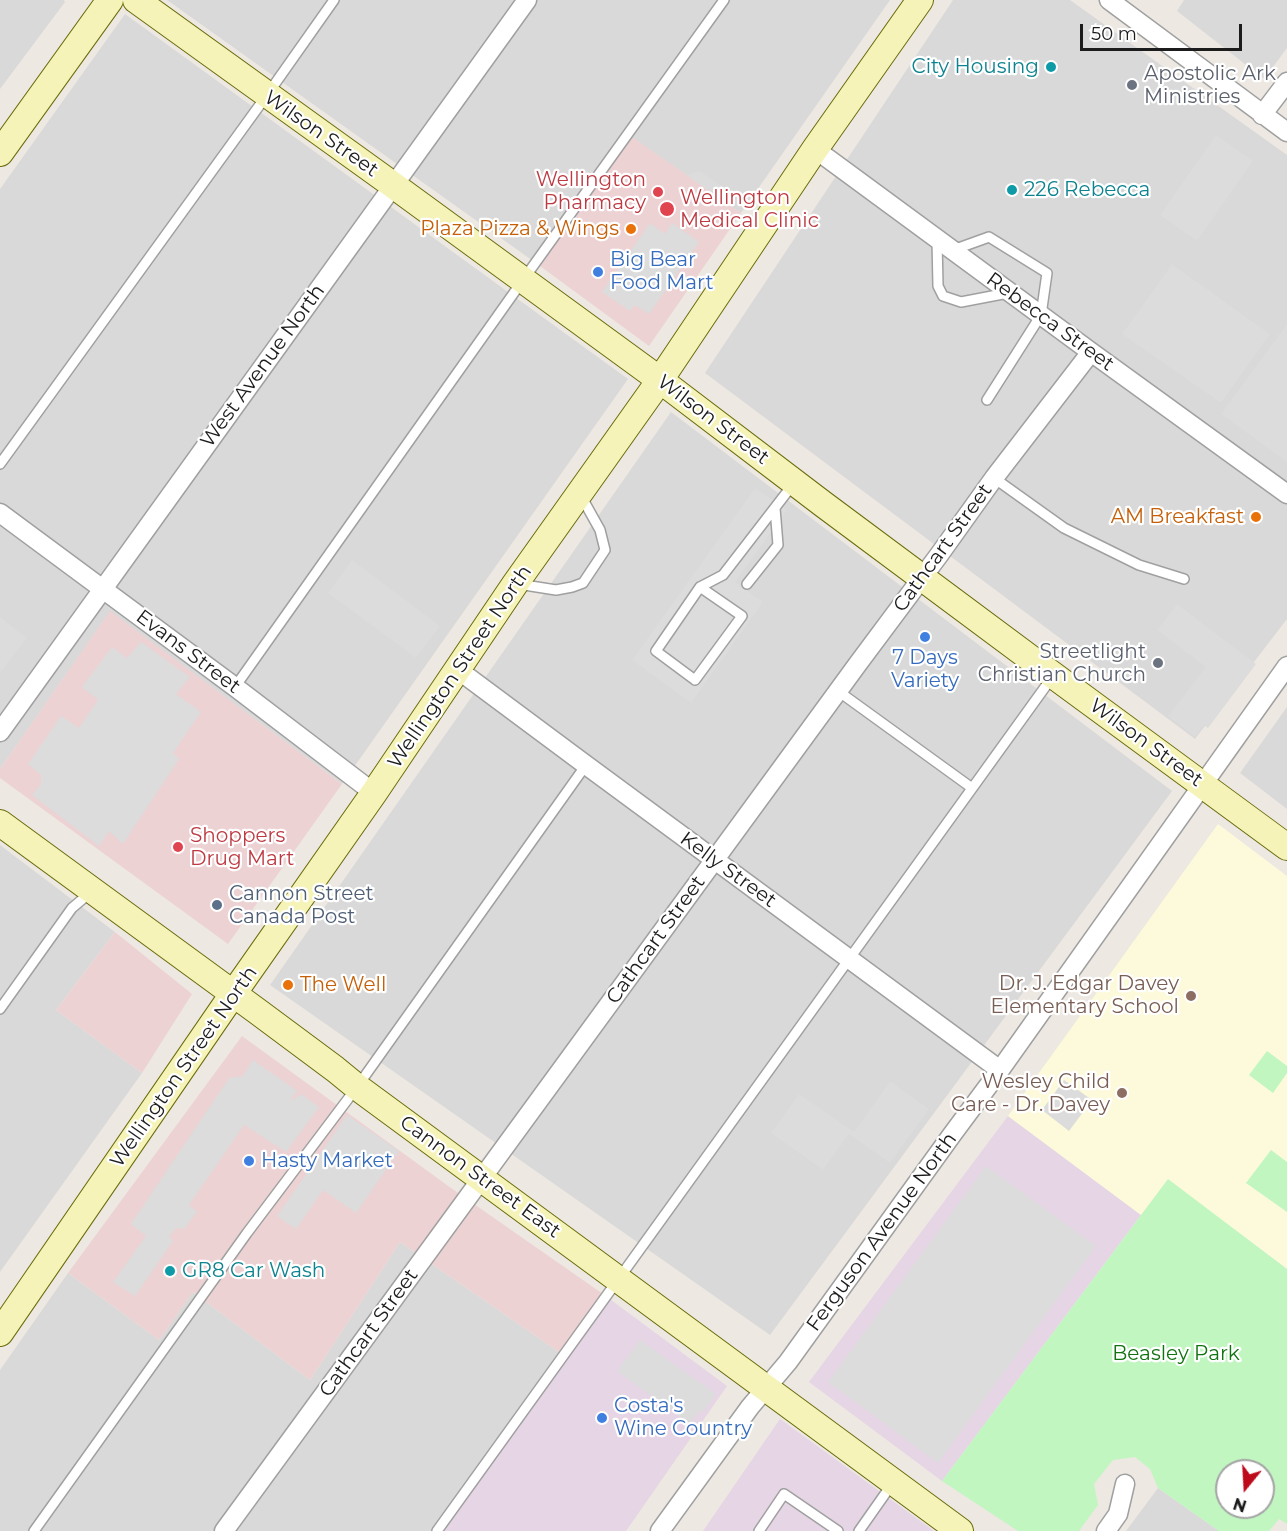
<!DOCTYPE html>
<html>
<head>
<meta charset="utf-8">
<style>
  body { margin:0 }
  #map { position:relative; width:1287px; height:1531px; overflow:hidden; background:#ede8e2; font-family:Montserrat,sans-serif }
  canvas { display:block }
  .north { position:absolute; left:1215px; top:1459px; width:60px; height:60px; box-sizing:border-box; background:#fff; border:2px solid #a4a4a4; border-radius:50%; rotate:198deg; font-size:16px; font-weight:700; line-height:24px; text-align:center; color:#1c1c1c }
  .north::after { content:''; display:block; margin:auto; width:21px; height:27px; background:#bd0b1c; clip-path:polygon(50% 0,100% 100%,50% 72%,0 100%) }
  .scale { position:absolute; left:1080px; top:24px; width:162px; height:27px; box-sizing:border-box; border:3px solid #1c1c1c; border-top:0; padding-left:8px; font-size:18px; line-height:21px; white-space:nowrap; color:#1c1c1c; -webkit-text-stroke:4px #fff; paint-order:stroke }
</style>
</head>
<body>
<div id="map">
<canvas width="1287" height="1531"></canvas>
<div class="north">N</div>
<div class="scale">50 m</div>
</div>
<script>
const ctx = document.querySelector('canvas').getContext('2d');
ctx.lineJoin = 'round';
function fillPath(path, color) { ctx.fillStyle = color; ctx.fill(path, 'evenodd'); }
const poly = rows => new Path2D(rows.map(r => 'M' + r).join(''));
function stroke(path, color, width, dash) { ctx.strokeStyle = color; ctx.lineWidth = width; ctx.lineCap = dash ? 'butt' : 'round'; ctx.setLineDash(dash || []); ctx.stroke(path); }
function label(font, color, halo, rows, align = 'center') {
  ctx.font = font + ' Montserrat,sans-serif'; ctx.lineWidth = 4.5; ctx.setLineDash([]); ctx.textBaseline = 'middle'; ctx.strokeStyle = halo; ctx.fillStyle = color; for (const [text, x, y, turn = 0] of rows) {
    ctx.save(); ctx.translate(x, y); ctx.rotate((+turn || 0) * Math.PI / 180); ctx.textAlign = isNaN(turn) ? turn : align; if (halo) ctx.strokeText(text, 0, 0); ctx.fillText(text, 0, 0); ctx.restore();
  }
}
const residential = poly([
  [0,0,64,0,65,2,0,89],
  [167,0,890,0,741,213,632,138,540,266],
  [953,0,1070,0,1287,155,1287,619,1195,739,705,373],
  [1184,0,1287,0,1287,48,1264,79,1177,11],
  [125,14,628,379,342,784,110,612,0,769,0,189],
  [671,412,1172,791,770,1335,270,985],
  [1287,707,1287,809,1240,773],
  [0,845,115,932,56,1010,142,1073,0,1272],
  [400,1242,559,1352,439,1531,0,1531,0,1370,68,1273,159,1340,193,1292,310,1380],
  [1158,1488,1219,1531,1126,1531]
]);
const commercial = poly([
  [632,137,741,213,649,346,540,266],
  [110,611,342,784,228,944,0,778,0,769],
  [115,932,192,994,142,1073,56,1010],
  [242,1036,451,1188,603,1294,559,1352,400,1242,310,1380,193,1292,159,1340,68,1273]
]);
const industrial = poly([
  [1008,1116,1141,1215,942,1481,809,1382],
  [603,1294,727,1386,626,1531,439,1531,559,1352],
  [780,1419,934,1531,703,1531]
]);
const education = poly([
  [1218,824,1287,876,1287,1269,1168,1180,1141,1215,1008,1116]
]);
const park = poly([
  [1267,1051,1287,1066,1287,1073,1273,1093,1249,1075],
  [1271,1150,1287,1162,1287,1212,1246,1183],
  [1168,1179,1287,1269,1287,1524,1279,1519,1269,1531,1219,1531,1158,1488,1150,1469,1135,1457,1113,1460,1094,1484,1098,1505,1079,1531,1018,1531,942,1481],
  [1227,1471,1263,1471,1263,1507,1227,1507]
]);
const parking = poly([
  [1216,135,1253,161,1197,241,1160,215],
  [699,171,743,200,728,204,687,175],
  [650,223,665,234,672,223,699,242,649,314,635,305,630,311,602,292],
  [1172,264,1270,334,1221,403,1122,334],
  [1287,324,1287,462,1221,414],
  [755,488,787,510,735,582,763,602,691,703,632,660],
  [352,560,440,626,416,658,328,593],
  [1177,604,1256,664,1208,728,1204,725,1195,737,1168,716,1206,667,1157,630],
  [0,617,27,638,0,673],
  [141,642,190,677,176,694,201,712,173,753,179,759,123,844,109,831,99,846,32,795,41,784,41,775,28,764,61,716,79,728,98,700,82,687,112,647,127,658],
  [253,1060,297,1091,291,1099,293,1100,301,1094,319,1107,286,1152,244,1125,189,1205,197,1212,184,1229,176,1228,169,1237,173,1241,135,1296,113,1282,146,1236,131,1224,229,1078,243,1076],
  [1064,1080,1092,1100,1069,1131,1042,1110],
  [890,1081,929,1109,890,1163,849,1134,823,1170,771,1133,799,1094,854,1132],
  [347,1115,399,1151,356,1213,323,1190,296,1229,277,1216],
  [986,1166,1096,1246,938,1463,828,1382],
  [640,1340,716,1394,703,1412,700,1410,690,1424,617,1371]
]);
const lane = poly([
  [937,240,938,286,943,296,961,302,1008,293],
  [953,250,989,237,1047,273,1041,315,987,400],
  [0,464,267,95,334,0],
  [994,478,1064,528,1139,565,1184,579],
  [518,584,556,590,572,587,583,583,605,550,600,530,581,496],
  [747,584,778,545,775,508],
  [700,587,742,616,695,680,656,651,700,587,723,575,794,483],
  [235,687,523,280,724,0],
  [838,691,972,788],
  [0,1009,72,908,91,892],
  [34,1531,247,1233,357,1087,586,765],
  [437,1531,1053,676],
  [759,1531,784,1494,838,1531],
  [859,1531,892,1484]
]);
const street = poly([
  [1109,0,1287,132],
  [1262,115,1287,82],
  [815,149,1091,352,1287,494],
  [0,513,235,687,374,793],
  [457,669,586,765,1000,1070],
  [0,732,527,0],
  [224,1531,857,665,939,555,994,478,1091,352],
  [660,1531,750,1407,788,1362,951,1136,1000,1070,1287,666],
  [1106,1531,1118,1514,1125,1484]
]);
const secondary = poly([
  [136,0,393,185,660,380,823,504,1038,664,1287,847],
  [0,153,110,0],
  [0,823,257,1011,335,1069,357,1087,960,1531],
  [0,1333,233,994,374,793,515,584,660,380,815,149,920,0]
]);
const markers = [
  [1051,67,6,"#0f9aa8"],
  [1132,85,6,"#6b7280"],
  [1012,190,6,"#0f9aa8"],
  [658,192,6,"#e0444e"],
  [667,209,8,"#e0444e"],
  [631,229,6,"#e8710a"],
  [598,272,6,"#3f7fe0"],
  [1256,517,6,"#e8710a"],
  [925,637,6,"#3f7fe0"],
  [1158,663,6,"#6b7280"],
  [178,847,6,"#e0444e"],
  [217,905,6,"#5c6f8a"],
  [288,985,6,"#e8710a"],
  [1191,996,6,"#8d6e63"],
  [1122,1093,6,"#8d6e63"],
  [249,1161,6,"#3f7fe0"],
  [170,1271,6,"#0f9aa8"],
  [602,1418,6,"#3f7fe0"]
];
const cultureNames = [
  ["City Housing",1039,67,"right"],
  ["226 Rebecca",1024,190],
  ["GR8 Car Wash",182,1271]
];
const worshipNames = [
  ["Apostolic Ark",1144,74],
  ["Ministries",1144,97],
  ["Streetlight",1146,652,"right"],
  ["Christian Church",1146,675,"right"]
];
const streetNames = [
  ["Wilson Street",321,134,35],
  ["Rebecca Street",1050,322,36],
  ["West Avenue North",263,366,-54],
  ["Wilson Street",713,420,37],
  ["Cathcart Street",943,548,-54],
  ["Evans Street",188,652,37],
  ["Wellington Street North",460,667,-56],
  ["Wilson Street",1146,743,36],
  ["Kelly Street",728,870,36],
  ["Cathcart Street",656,940,-54],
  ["Wellington Street North",184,1067,-55],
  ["Cannon Street East",480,1177,36],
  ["Ferguson Avenue North",882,1232,-54],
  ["Cathcart Street",369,1333,-54]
];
const healthNames = [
  ["Wellington",646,180,"right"],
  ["Pharmacy",646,203,"right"],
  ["Wellington",680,198],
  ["Medical Clinic",680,221],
  ["Shoppers",190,836],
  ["Drug Mart",190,859]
];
const foodNames = [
  ["Plaza Pizza & Wings",619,229],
  ["AM Breakfast",1244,517],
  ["The Well",300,985,"left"]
];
const shopNames = [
  ["Big Bear",610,260],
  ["Food Mart",610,283],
  ["7 Days",925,658,"center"],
  ["Variety",925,681,"center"],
  ["Hasty Market",261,1161],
  ["Costa's",614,1406],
  ["Wine Country",614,1429]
];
const serviceNames = [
  ["Cannon Street",229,894],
  ["Canada Post",229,917]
];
const educationNames = [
  ["Dr. J. Edgar Davey",1179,984],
  ["Elementary School",1179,1007],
  ["Wesley Child",1110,1082],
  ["Care - Dr. Davey",1110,1105]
];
const parkNames = [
  ["Beasley Park",1176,1354]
];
fillPath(residential, '#dad9d9');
fillPath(commercial, '#edd2d4');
fillPath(industrial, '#e6d5e4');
fillPath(education, '#fdfadb');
fillPath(park, '#c1f6c1');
fillPath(parking, '#dcdcdc');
stroke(lane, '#a0a0a0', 12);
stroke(street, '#a0a0a0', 21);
stroke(secondary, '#6a6c0b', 28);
stroke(lane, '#fff', 9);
stroke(street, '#fff', 18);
stroke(secondary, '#f5f3b8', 26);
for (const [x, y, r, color] of markers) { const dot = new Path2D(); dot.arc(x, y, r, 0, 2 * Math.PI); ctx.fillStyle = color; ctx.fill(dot); stroke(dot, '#fff', 2); }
label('20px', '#0d838f', '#fff', cultureNames, 'left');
label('20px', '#5b616d', '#fff', worshipNames, 'left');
label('20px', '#1c1c1c', '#fff', streetNames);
label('20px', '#be3a42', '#fff', healthNames, 'left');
label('20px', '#c56008', '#fff', foodNames, 'right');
label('20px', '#366cbe', '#fff', shopNames, 'left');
label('20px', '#4e5e75', '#fff', serviceNames, 'left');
label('20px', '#785e54', '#fff', educationNames, 'right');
label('20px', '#127311', '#fff', parkNames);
</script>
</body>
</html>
